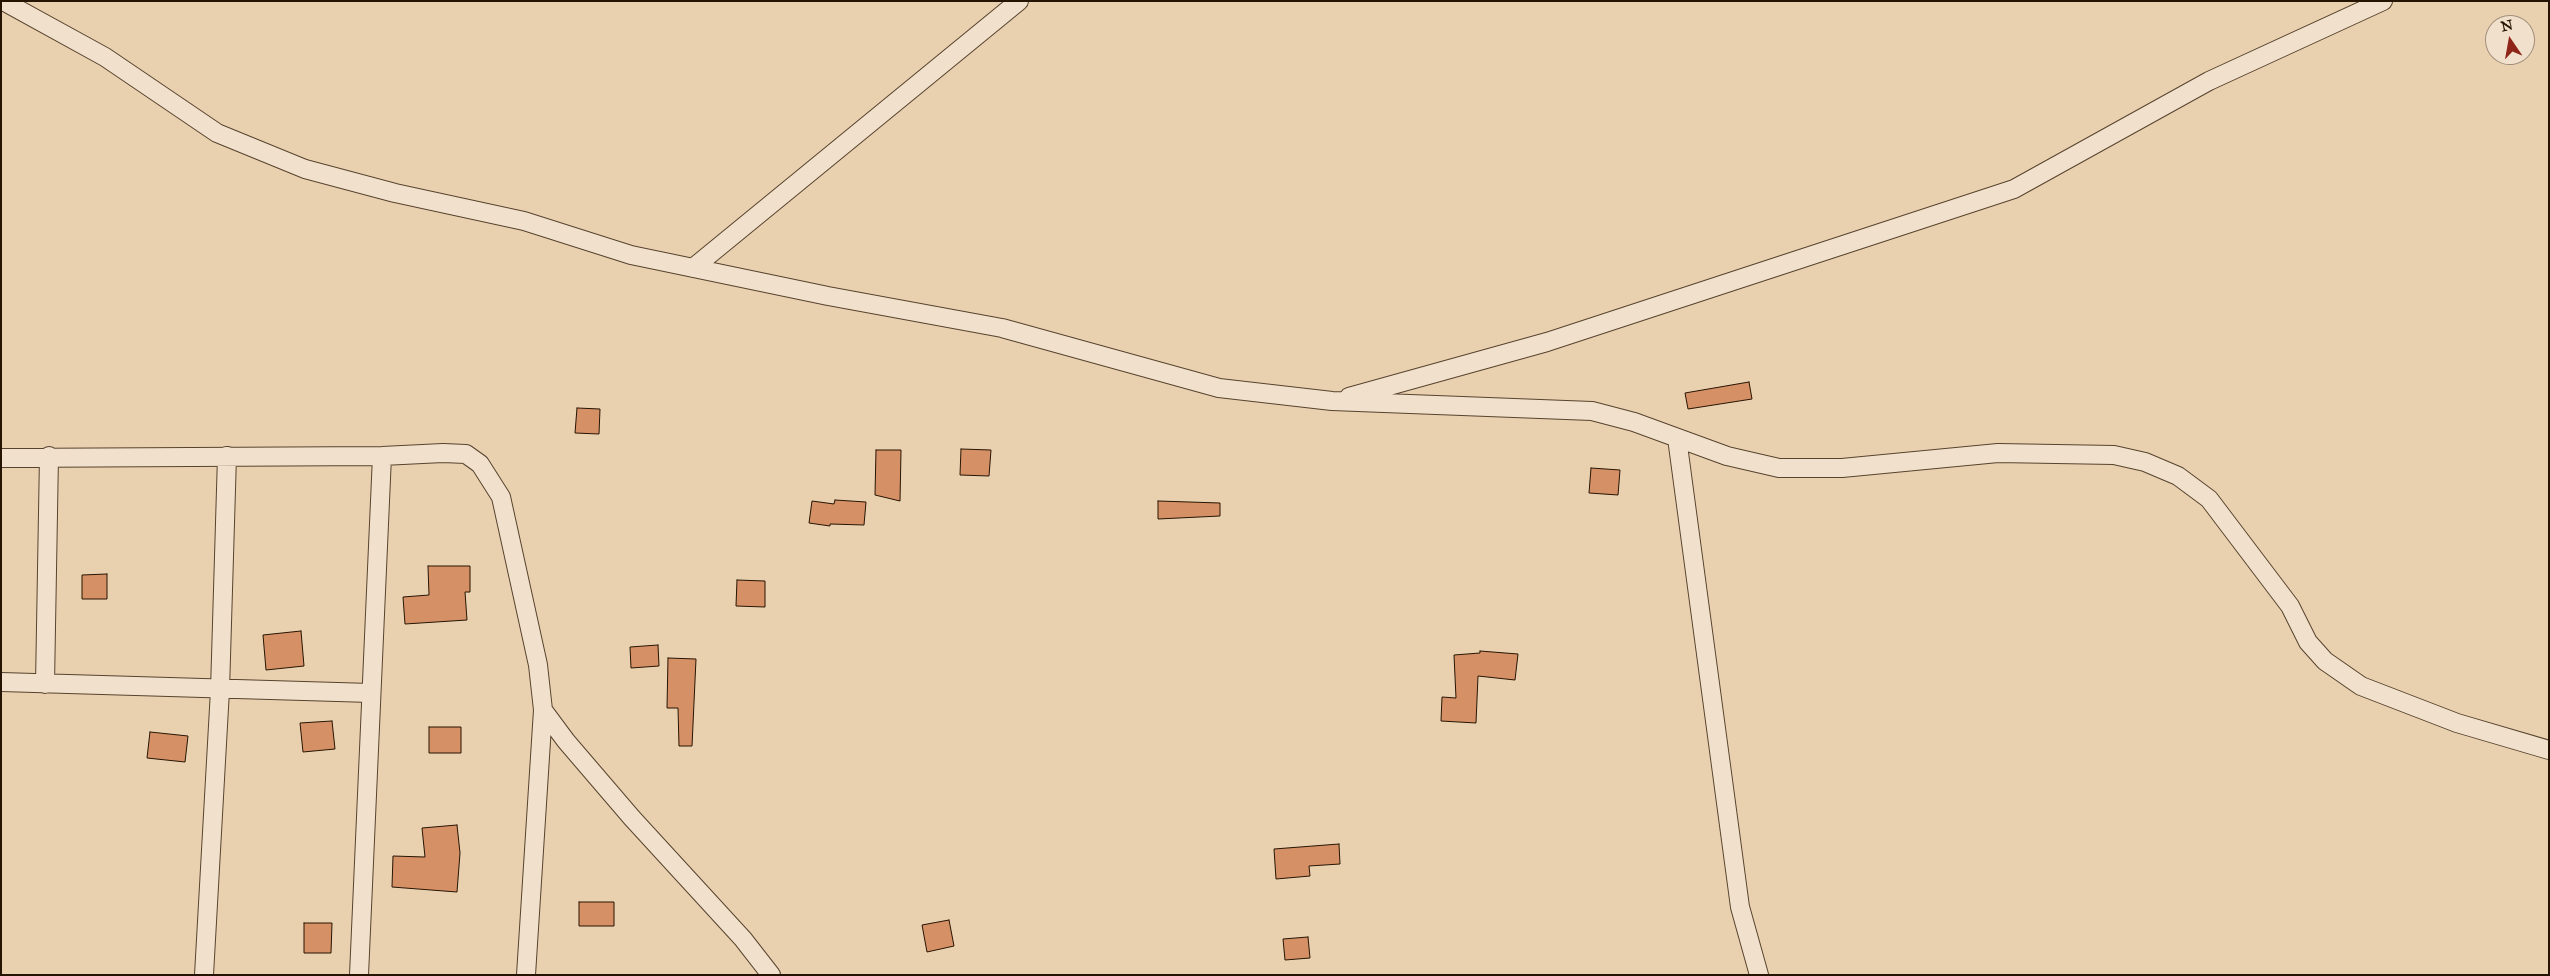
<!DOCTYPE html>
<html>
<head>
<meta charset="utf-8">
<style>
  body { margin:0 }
  #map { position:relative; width:2550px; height:976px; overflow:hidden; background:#e9d1b0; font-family:"IM FELL Great Primer",serif }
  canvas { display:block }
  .frame { position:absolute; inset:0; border:2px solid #261403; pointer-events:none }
  .north { position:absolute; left:2485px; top:15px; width:50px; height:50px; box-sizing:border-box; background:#f1e1cc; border:1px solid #a08f7c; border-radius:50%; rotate:348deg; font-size:14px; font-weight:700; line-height:20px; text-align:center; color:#261403 }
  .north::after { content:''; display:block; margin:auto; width:18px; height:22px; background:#8f2418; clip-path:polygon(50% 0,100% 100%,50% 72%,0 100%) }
</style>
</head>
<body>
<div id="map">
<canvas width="2550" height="976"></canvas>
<div class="frame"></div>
<div class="north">N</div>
</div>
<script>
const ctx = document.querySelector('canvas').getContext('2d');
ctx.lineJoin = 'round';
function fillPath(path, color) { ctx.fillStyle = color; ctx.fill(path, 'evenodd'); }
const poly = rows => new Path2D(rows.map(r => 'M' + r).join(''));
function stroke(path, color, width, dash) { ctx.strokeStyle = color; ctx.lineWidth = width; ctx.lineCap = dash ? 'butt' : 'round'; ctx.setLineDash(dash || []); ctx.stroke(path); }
const building = poly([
  [1749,382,1752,399,1688,409,1685,393,1749,382],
  [577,408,600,409,599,434,575,433,577,408],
  [961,449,991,450,989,476,960,475,961,449],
  [876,450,901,450,900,501,875,495,876,450],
  [1591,468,1620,470,1618,495,1589,493,1591,468],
  [835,500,866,502,864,525,830,524,830,526,809,523,812,501,834,504,835,500],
  [1158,501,1220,503,1220,516,1158,519,1158,501],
  [428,566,470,566,470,592,465,592,467,620,405,624,403,597,429,595,428,566],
  [107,574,107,599,82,599,82,575,107,574],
  [737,580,765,581,765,607,736,606,737,580],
  [301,631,304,666,266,670,263,635,301,631],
  [658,645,659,666,631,668,630,647,658,645],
  [1480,651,1518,654,1515,680,1478,676,1476,723,1441,721,1442,697,1456,698,1454,655,1480,653,1480,651],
  [668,658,696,659,692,746,679,746,678,708,667,708,668,658],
  [332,721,335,749,303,752,300,723,332,721],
  [429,727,461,727,461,753,429,753,429,727],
  [150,732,188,736,185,762,147,758,150,732],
  [457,825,460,853,457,892,392,887,393,856,425,857,422,828,457,825],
  [1339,844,1340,864,1309,866,1310,876,1276,879,1274,849,1339,844],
  [579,902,614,902,614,926,579,926,579,902],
  [949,920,954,946,927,952,922,925,949,920],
  [304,923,332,923,331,953,304,953,304,923],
  [1308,937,1310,958,1285,960,1283,939,1308,937]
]);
const street = poly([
  [3,1,105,57,217,133,305,169,395,193,524,221,631,255,828,296,1002,328,1219,388,1332,401,1592,411,1634,422,1727,456,1779,468,1842,468,1998,453,2114,455,2145,462,2178,476,2209,499,2290,606,2308,642,2325,661,2361,686,2457,723,2549,750],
  [693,268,1019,1],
  [1349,397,1547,342,2014,189,2209,81,2383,1],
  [1677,438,1740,907,1759,975],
  [1,458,382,456,443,453,466,454,480,464,501,497,538,665,543,710,526,975],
  [1,682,371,693],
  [45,684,49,456],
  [543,710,566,741,632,818,743,939,771,975],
  [204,975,220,690,227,456],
  [359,975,382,456]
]);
fillPath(building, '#d59065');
stroke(building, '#261403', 1);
stroke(street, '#57432e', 20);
stroke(street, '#f1e1cc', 18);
</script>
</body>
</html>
